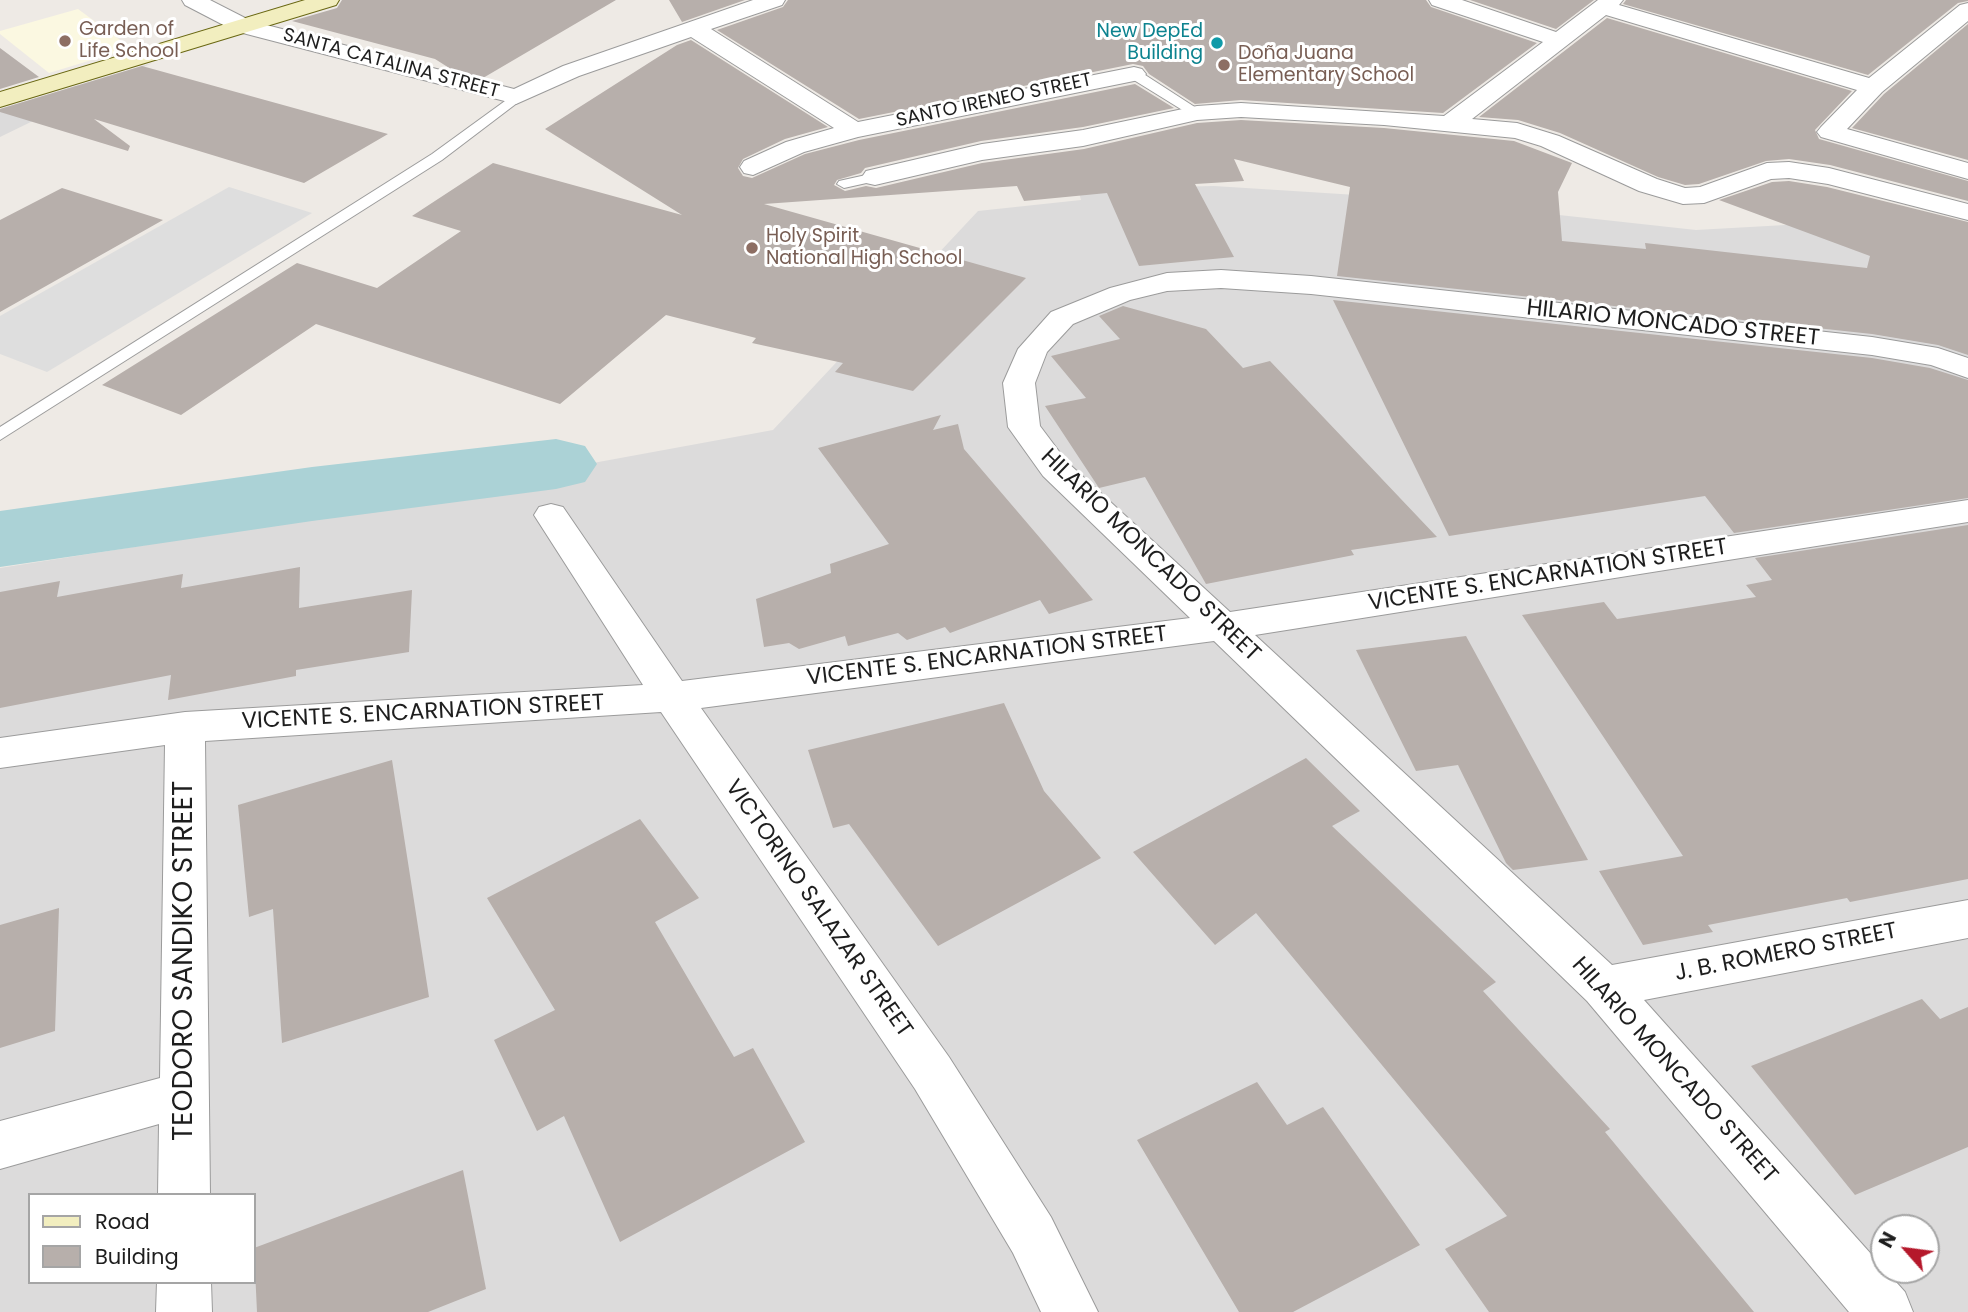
<!DOCTYPE html>
<html>
<head>
<meta charset="utf-8">
<style>
  body { margin:0 }
  #map { position:relative; width:1968px; height:1312px; overflow:hidden; background:#eeeae5; font-family:Poppins,sans-serif }
  canvas { display:block }
  .legend { position:absolute; left:28px; top:1193px; width:228px; height:91px; box-sizing:border-box; background:#fff; border:2px solid #a5a5a5; margin:0; padding:9px 12px; list-style:none; font-size:21px; color:#1e1e1e }
  .legend li { display:flex; align-items:center; gap:14px; height:35px }
  .legend b { width:35px; border:2px solid #a5a5a5 }
  .north { position:absolute; left:1870px; top:1214px; width:70px; height:70px; box-sizing:border-box; background:#fff; border:2px solid #a5a5a5; border-radius:50%; rotate:298deg; font-size:19px; font-weight:700; line-height:28px; text-align:center; color:#1e1e1e }
  .north::after { content:''; display:block; margin:auto; width:24px; height:32px; background:#b5182b; clip-path:polygon(50% 0,100% 100%,50% 72%,0 100%) }
</style>
</head>
<body>
<div id="map">
<canvas width="1968" height="1312"></canvas>
<ul class="legend">
<li><b style="height:9px;background:#f2eebf"></b>Road</li>
<li><b style="height:19px;background:#b7afab"></b>Building</li>
</ul>
<div class="north">N</div>
</div>
<script>
const ctx = document.querySelector('canvas').getContext('2d');
ctx.lineJoin = 'round';
function fillPath(path, color) { ctx.fillStyle = color; ctx.fill(path, 'evenodd'); }
const poly = rows => new Path2D(rows.map(r => 'M' + r).join(''));
function stroke(path, color, width, dash) { ctx.strokeStyle = color; ctx.lineWidth = width; ctx.lineCap = dash ? 'butt' : 'round'; ctx.setLineDash(dash || []); ctx.stroke(path); }
function label(font, color, halo, rows, align = 'center') {
  ctx.font = font + ' Poppins,sans-serif'; ctx.lineWidth = 6; ctx.setLineDash([]); ctx.textBaseline = 'middle'; ctx.strokeStyle = halo; ctx.fillStyle = color; for (const [text, x, y, turn = 0] of rows) {
    ctx.save(); ctx.translate(x, y); ctx.rotate((+turn || 0) * Math.PI / 180); ctx.textAlign = isNaN(turn) ? turn : align; if (halo) ctx.strokeText(text, 0, 0); ctx.fillText(text, 0, 0); ctx.restore();
  }
}
const residential = poly([
  [152,63,0,137,0,109],
  [1214,186,1404,198,1696,230,1875,220,1968,271,1968,1312,0,1312,0,568,146,545,773,430,978,211,1081,200,1078,189],
  [30,1195,254,1195,254,1282,30,1282],
  [1884,1228,1926,1228,1926,1270,1884,1270]
]);
const education = poly([
  [78,9,131,48,49,73,0,34,0,31]
]);
const parking = poly([
  [229,187,312,213,47,372,0,354,0,316]
]);
const river = poly([
  [556,439,585,446,597,464,585,482,556,489,312,521,0,567,0,511,312,467,556,439]
]);
const building = poly([
  [342,0,616,0,483,78,454,71,435,59,292,21,337,8],
  [669,0,745,0,682,22],
  [788,0,1426,0,1431,7,1537,43,1443,113,1241,100,1195,104,1149,74,1143,66,1133,64,859,119,717,30,783,7],
  [1470,0,1594,0,1556,29],
  [1626,0,1968,0,1968,1,1958,3,1868,75,1623,4],
  [1607,18,1852,91,1815,130,1819,139,1968,181,1968,201,1830,165,1789,159,1766,161,1699,184,1685,185,1658,177,1560,133,1518,120,1479,117],
  [1968,24,1968,160,1852,128,1884,94],
  [691,40,828,127,785,139,743,159,738,168,743,176,752,178,805,154,859,140,1135,84,1174,108,1083,127,981,141,865,168,861,173,837,180,834,185,845,191,866,186,876,188,982,163,1084,149,1197,123,1241,120,1384,128,1514,141,1572,163,1558,192,1562,241,1646,249,1645,243,1867,268,1870,256,1719,200,1772,182,1789,181,1827,187,1968,222,1968,355,1938,345,1872,334,1337,276,1350,187,1234,159,1244,181,1195,184,1234,257,1139,266,1107,193,1024,201,1017,186,764,204,1026,278,913,391,835,372,843,363,752,343,756,338,666,315,560,404,316,324,181,415,102,385,297,263,377,288,461,231,412,216,493,163,682,215,545,129,677,45],
  [0,48,39,77,0,89],
  [142,66,388,134,304,183,94,119,130,146,128,151,0,112,0,109],
  [62,188,163,220,0,312,0,220],
  [1333,300,1872,358,1930,368,1968,380,1968,498,1734,533,1705,496,1449,536],
  [1123,306,1206,329,1243,368,1270,361,1437,537,1351,550,1354,555,1206,584,1145,477,1099,488,1045,406,1086,398,1051,356,1120,339,1099,316],
  [941,415,933,430,958,424,964,449,1093,600,1049,614,1040,600,950,633,945,627,907,640,898,633,848,646,845,636,799,649,789,643,764,647,756,599,831,573,830,564,889,544,818,448],
  [1968,525,1968,879,1850,902,1847,898,1708,925,1713,932,1643,945,1599,871,1683,856,1522,615,1604,602,1617,619,1756,597,1746,585,1772,580,1755,558],
  [300,567,299,608,412,590,409,652,296,670,296,676,168,700,171,675,0,708,0,592,60,581,57,597,183,574,181,588],
  [1466,636,1588,860,1513,870,1506,863,1458,765,1416,771,1356,650],
  [1004,703,1044,791,1101,858,938,946,849,824,833,828,808,750],
  [1306,758,1360,811,1332,826,1496,982,1483,991,1610,1129,1605,1132,1754,1312,1489,1312,1445,1249,1507,1216,1256,913,1215,945,1133,852],
  [392,760,429,997,282,1043,273,909,249,917,238,805],
  [640,819,699,898,655,922,734,1057,753,1048,805,1142,620,1242,564,1116,537,1131,494,1040,555,1010,487,898],
  [59,908,55,1031,0,1048,0,925],
  [1922,999,1940,1019,1968,1007,1968,1147,1855,1195,1751,1066],
  [1257,1082,1287,1125,1323,1107,1420,1245,1293,1312,1239,1312,1137,1140],
  [463,1170,486,1289,428,1312,257,1312,254,1248]
]);
const lane = poly([
  [1134,70,1139,71,1204,113,1202,116,1192,116,1129,77,1129,71,1134,70],
  [516,93,521,94,521,100,442,160,0,440,0,427,432,154,516,93],
  [875,173,880,174,882,177,880,180,844,188,837,184,839,181,875,173]
]);
const street = poly([
  [182,0,210,0,251,21,514,89,563,66,753,0,785,0,782,5,711,29,858,122,1134,67,1142,69,1146,74,1142,79,1134,81,858,137,804,152,753,175,744,173,740,167,744,161,786,142,834,128,691,37,579,76,516,104,235,31,185,5,182,0],
  [1429,0,1462,0,1556,32,1598,0,1623,0,1619,5,1869,78,1960,5,1968,3,1968,21,1882,92,1847,129,1968,163,1968,179,1821,137,1817,132,1821,127,1857,90,1606,15,1472,119,1517,123,1559,136,1657,179,1685,188,1700,187,1767,163,1789,162,1829,168,1968,204,1968,220,1828,184,1789,178,1771,179,1704,203,1683,204,1639,191,1541,146,1515,138,1384,125,1241,117,1197,120,1083,146,982,160,875,185,866,183,862,177,866,171,982,144,1083,130,1197,106,1241,103,1444,116,1543,42,1432,5,1429,0],
  [1221,270,1311,276,1872,337,1938,348,1968,358,1968,378,1931,365,1872,355,1311,294,1221,288,1167,291,1130,300,1073,324,1047,352,1035,383,1040,426,1067,462,1230,612,1968,500,1968,522,1255,635,1612,965,1968,900,1968,938,1644,1000,1905,1292,1913,1312,1849,1312,1587,1001,1214,641,701,708,949,1057,1051,1217,1098,1312,1041,1312,1013,1253,915,1089,661,712,205,741,210,1195,158,1195,159,1124,0,1169,0,1121,160,1078,165,745,0,768,0,738,185,712,643,685,534,515,539,507,551,504,563,507,682,681,1190,618,1043,476,1008,427,1003,383,1018,349,1051,312,1110,288,1167,273,1221,270],
  [157,1282,211,1282,212,1312,156,1312,157,1282]
]);
const secondary = poly([
  [305,0,339,0,336,5,0,107,0,92,305,0]
]);
const markers = [
  [65,41,7,"#8d6e63"],
  [1217,43,7,"#0f9aa8"],
  [1224,65,7,"#8d6e63"],
  [752,248,7,"#8d6e63"]
];
const farEducationnames = [
  ["Garden of",79,30],
  ["Life School",79,52],
  ["Doña Juana",1238,54],
  ["Elementary School",1238,76],
  ["Holy Spirit",766,237],
  ["National High School",766,259]
];
const farCulturenames = [
  ["New DepEd",1203,32],
  ["Building",1203,54]
];
const farStreetnames = [
  ["SANTA CATALINA STREET",391,64,15],
  ["SANTO IRENEO STREET",994,101,-12]
];
const streetNames = [
  ["HILARIO MONCADO STREET",1673,324,6],
  ["HILARIO MONCADO STREET",1150,556,44],
  ["VICENTE S. ENCARNATION STREET",1548,576,-9],
  ["VICENTE S. ENCARNATION STREET",987,657,-7],
  ["VICENTE S. ENCARNATION STREET",423,713,-3],
  ["VICTORINO SALAZAR STREET",818,909,55],
  ["J. B. ROMERO STREET",1786,953,-11],
  ["HILARIO MONCADO STREET",1674,1071,48]
];
const nearStreetnames = [
  ["TEODORO SANDIKO STREET",185,961,-90]
];
fillPath(residential, '#dcdbdb');
fillPath(education, '#fbf8e1');
fillPath(parking, '#dedede');
fillPath(river, '#abd2d6');
fillPath(building, '#b7afab');
stroke(lane, '#9b9b9b', 2);
stroke(street, '#9b9b9b', 2);
stroke(secondary, '#696712', 2);
fillPath(lane, '#fff');
fillPath(street, '#fff');
fillPath(secondary, '#f2eebf');
for (const [x, y, r, color] of markers) { const dot = new Path2D(); dot.arc(x, y, r, 0, 2 * Math.PI); ctx.fillStyle = color; ctx.fill(dot); stroke(dot, '#fff', 2.5); }
label('19px', '#785e54', '#fff', farEducationnames, 'left');
label('19px', '#0d838f', '#fff', farCulturenames, 'right');
label('19px', '#1e1e1e', '#fff', farStreetnames);
label('23px', '#1e1e1e', '#fff', streetNames);
label('28px', '#1e1e1e', '#fff', nearStreetnames);
</script>
</body>
</html>
